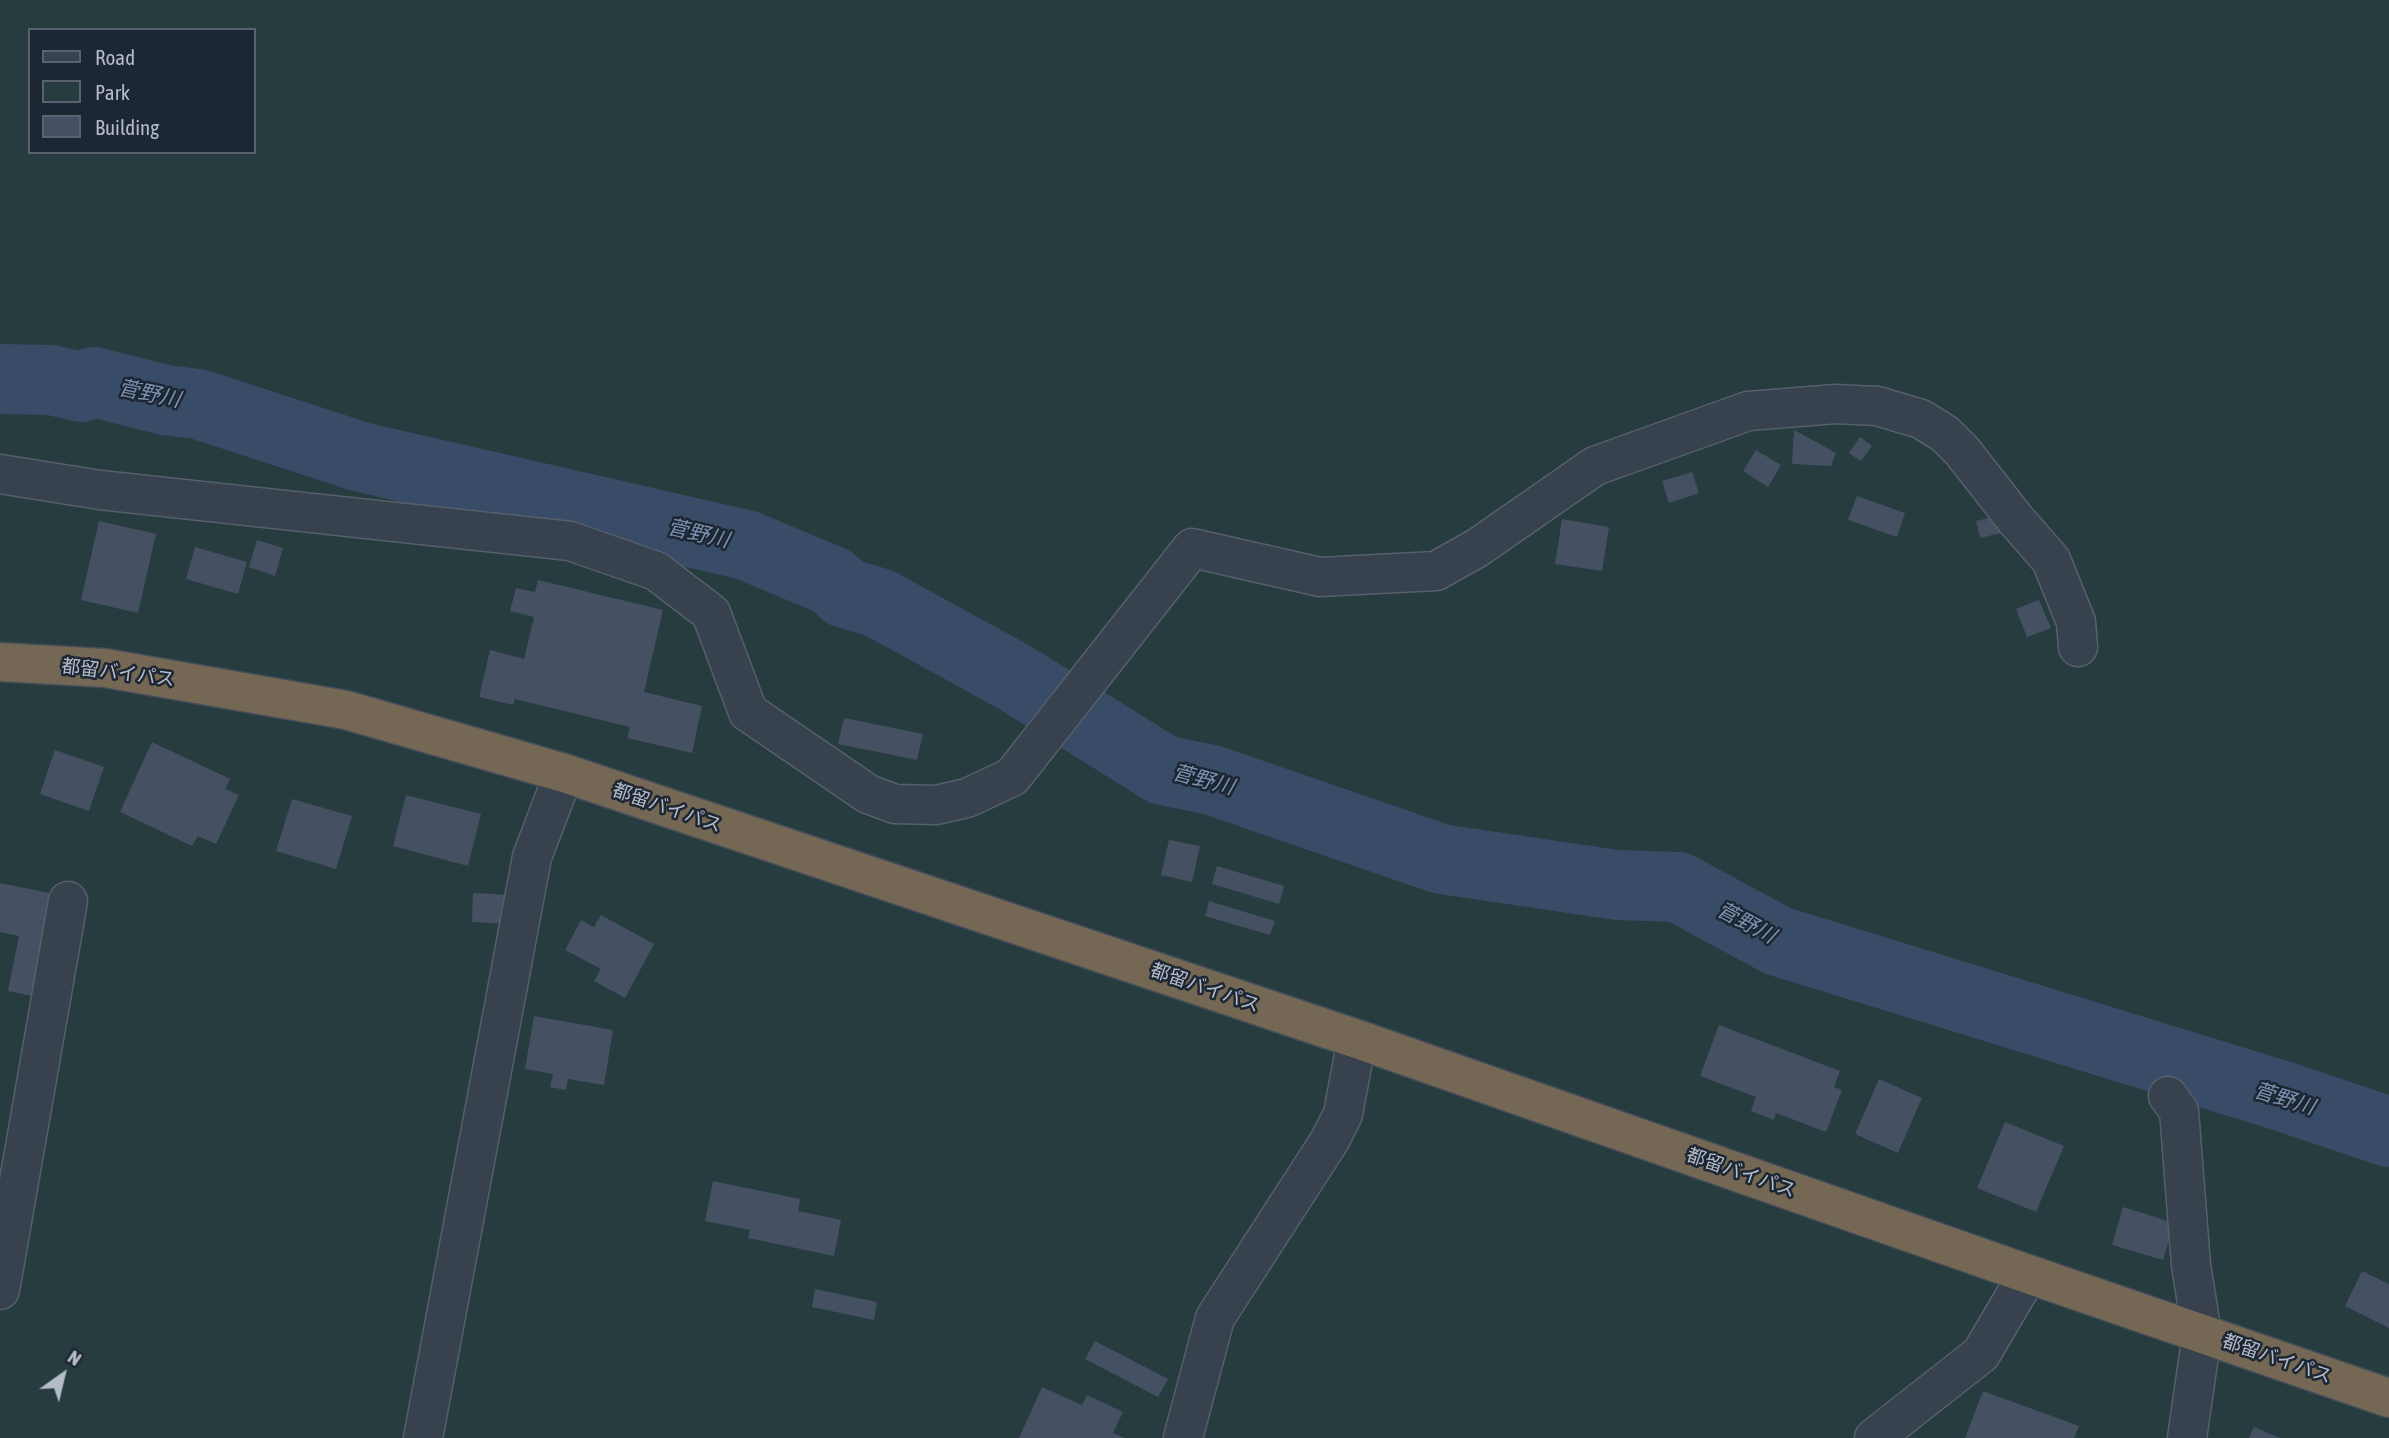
<!DOCTYPE html>
<html>
<head>
<meta charset="utf-8">
<style>
  body { margin:0 }
  #map { position:relative; width:2389px; height:1438px; overflow:hidden; background:#242f3e; font-family:"Asap Condensed",sans-serif }
  canvas { display:block }
  .legend { position:absolute; left:28px; top:28px; width:228px; height:126px; box-sizing:border-box; background:#1d2633; border:2px solid #59626f; margin:0; padding:9px 12px; list-style:none; font-size:21px; color:#b4bcc9 }
  .legend li { display:flex; align-items:center; gap:14px; height:35px }
  .legend b { width:35px; border:2px solid #59626f }
  .north { position:absolute; left:28px; top:1340px; width:70px; height:70px; -webkit-text-stroke:5px #1d2633; paint-order:stroke; rotate:34deg; font-size:19px; font-weight:700; line-height:28px; text-align:center; color:#b4bcc9 }
  .north::after { content:''; display:block; margin:auto; width:24px; height:32px; background:#b4bcc9; clip-path:polygon(50% 0,100% 100%,50% 72%,0 100%) }
</style>
</head>
<body>
<div id="map">
<canvas width="2389" height="1438"></canvas>
<ul class="legend">
<li><b style="height:9px;background:#38414e"></b>Road</li>
<li><b style="height:19px;background:#263c3f"></b>Park</li>
<li><b style="height:19px;background:#455162"></b>Building</li>
</ul>
<div class="north">N</div>
</div>
<script>
const ctx = document.querySelector('canvas').getContext('2d');
ctx.lineJoin = 'round';
function fillPath(path, color) { ctx.fillStyle = color; ctx.fill(path, 'evenodd'); }
const poly = rows => new Path2D(rows.map(r => 'M' + r).join(''));
function stroke(path, color, width, dash) { ctx.strokeStyle = color; ctx.lineWidth = width; ctx.lineCap = dash ? 'butt' : 'round'; ctx.setLineDash(dash || []); ctx.stroke(path); }
function label(font, color, halo, rows, align = 'center') {
  ctx.font = font + ' "Asap Condensed","Noto Sans JP",sans-serif'; ctx.lineWidth = 5; ctx.setLineDash([]); ctx.textBaseline = 'middle'; ctx.strokeStyle = halo; ctx.fillStyle = color; for (const [text, x, y, turn = 0] of rows) {
    ctx.save(); ctx.translate(x, y); ctx.rotate((+turn || 0) * Math.PI / 180); ctx.textAlign = isNaN(turn) ? turn : align; if (halo) ctx.strokeText(text, 0, 0); ctx.fillText(text, 0, 0); ctx.restore();
  }
}
const green = poly([
  [0,0,2389,0,2389,1438,0,1438],
  [30,30,254,30,254,152,30,152]
]);
const river = poly([
  [0,379,51,380,81,387,94,382,165,400,198,404,361,457,746,545,832,581,845,593,879,603,1014,677,1163,770,1212,780,1441,859,1617,885,1678,887,1778,941,2279,1095,2389,1132]
]);
const building = poly([
  [1794,430,1836,453,1831,466,1792,464],
  [1860,437,1872,446,1861,461,1849,453],
  [1756,450,1781,465,1768,487,1743,471],
  [1692,472,1699,493,1669,503,1662,481],
  [1857,496,1905,513,1897,537,1848,520],
  [1997,516,2001,533,1980,538,1976,521],
  [1562,519,1609,527,1602,571,1555,564],
  [99,521,156,534,138,613,81,600],
  [257,540,283,548,275,576,249,567],
  [195,547,247,562,238,594,186,579],
  [538,580,663,610,644,692,702,706,692,753,627,738,630,727,515,699,513,705,479,697,490,650,524,659,534,617,510,611,516,588,535,592],
  [2039,600,2051,628,2027,637,2016,609],
  [844,718,923,734,917,760,838,744],
  [152,742,230,779,225,789,239,795,216,844,198,836,192,846,120,812],
  [55,750,104,767,89,811,40,794],
  [406,795,481,814,468,866,393,846],
  [292,799,352,816,336,869,276,851],
  [1169,840,1200,846,1192,882,1161,875],
  [1217,866,1284,886,1279,904,1212,884],
  [0,883,59,895,37,997,8,991,19,936,0,932],
  [473,893,512,895,511,924,472,922],
  [1209,901,1275,921,1270,935,1205,916],
  [601,915,654,944,625,998,594,981,601,969,565,950,581,920,594,927],
  [534,1016,613,1030,604,1085,568,1079,566,1090,550,1087,553,1074,525,1069],
  [1719,1025,1840,1071,1834,1087,1842,1090,1826,1132,1776,1113,1774,1120,1751,1111,1756,1097,1700,1076],
  [1879,1079,1922,1098,1898,1153,1855,1134],
  [2005,1122,2064,1146,2036,1212,1977,1188],
  [713,1181,800,1199,798,1211,841,1220,834,1256,748,1238,750,1230,705,1221],
  [2123,1207,2174,1223,2163,1260,2112,1245],
  [2362,1271,2389,1284,2389,1328,2345,1306],
  [815,1289,877,1302,874,1320,812,1307],
  [1095,1341,1168,1379,1158,1397,1085,1359],
  [1042,1387,1082,1405,1087,1395,1123,1412,1113,1433,1125,1438,1019,1438],
  [1983,1391,2079,1426,2074,1438,1965,1438],
  [2254,1427,2280,1438,2249,1438]
]);
const street = poly([
  [0,474,100,490,570,541,656,571,711,613,748,712,868,794,895,804,936,805,967,798,1012,777,1192,548,1320,577,1436,571,1477,548,1595,466,1748,411,1836,404,1877,406,1921,419,1945,434,1962,451,2016,520,2051,560,2076,622,2078,647],
  [2168,1096,2179,1111,2191,1265,2202,1334,2187,1438],
  [0,1290,68,901],
  [423,1438,532,857,564,773],
  [1183,1438,1215,1318,1330,1140,1343,1114,1357,1039],
  [1874,1438,1981,1354,2028,1274]
]);
const highway = poly([
  [0,662,105,668,346,710,564,773,1357,1039,2028,1274,2389,1398]
]);
const streetNames = [
  ["都留バイパス",118,673,7],
  ["都留バイパス",667,808,19],
  ["都留バイパス",1205,988,19],
  ["都留バイパス",1741,1173,19],
  ["都留バイパス",2277,1359,19]
];
const waterNames = [
  ["菅野川",149,394,12],
  ["菅野川",698,534,13],
  ["菅野川",1203,780,15],
  ["菅野川",1746,923,28],
  ["菅野川",2284,1099,17]
];
fillPath(green, '#263c3f');
stroke(river, '#394c67', 70);
fillPath(building, '#455162');
stroke(street, '#565f6c', 41);
stroke(highway, '#434c59', 41);
stroke(street, '#38414e', 38);
stroke(highway, '#746855', 38);
label('19px', '#b4bcc9', '#1d2633', streetNames);
label('italic 21px', '#7c92b1', '#1d2633', waterNames);
</script>
</body>
</html>
